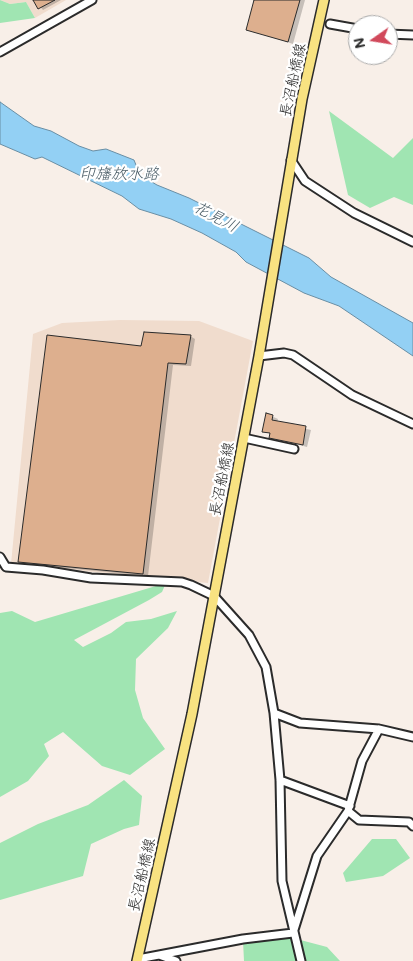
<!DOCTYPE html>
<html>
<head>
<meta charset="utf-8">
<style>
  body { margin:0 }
  #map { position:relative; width:413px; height:961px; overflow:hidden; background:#f8efe8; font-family:Mali,sans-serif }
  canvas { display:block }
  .north { position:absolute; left:348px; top:15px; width:50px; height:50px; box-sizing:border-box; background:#fff; border:1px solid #aaa; border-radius:50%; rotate:257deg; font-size:14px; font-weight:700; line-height:20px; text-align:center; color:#2b2b2b }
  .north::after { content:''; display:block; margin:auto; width:18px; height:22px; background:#d1495b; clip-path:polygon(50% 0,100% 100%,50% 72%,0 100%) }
</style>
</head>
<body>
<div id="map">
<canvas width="413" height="961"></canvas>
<div class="north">N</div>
</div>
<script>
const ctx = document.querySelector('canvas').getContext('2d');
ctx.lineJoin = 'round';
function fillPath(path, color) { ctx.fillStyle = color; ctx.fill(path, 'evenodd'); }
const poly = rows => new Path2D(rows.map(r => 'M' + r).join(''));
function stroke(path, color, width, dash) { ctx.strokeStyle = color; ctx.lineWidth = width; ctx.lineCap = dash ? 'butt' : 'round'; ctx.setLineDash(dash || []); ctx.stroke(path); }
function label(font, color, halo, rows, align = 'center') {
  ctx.font = font + ' Mali,"Klee One",sans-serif'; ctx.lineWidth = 4.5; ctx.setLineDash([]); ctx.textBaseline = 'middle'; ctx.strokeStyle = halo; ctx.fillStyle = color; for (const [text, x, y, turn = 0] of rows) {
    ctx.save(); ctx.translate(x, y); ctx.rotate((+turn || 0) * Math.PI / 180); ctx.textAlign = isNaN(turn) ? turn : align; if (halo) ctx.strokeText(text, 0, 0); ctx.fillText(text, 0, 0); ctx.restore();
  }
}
const built = poly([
  [0,0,66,0,35,18,26,2,10,4],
  [120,320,199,321,253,341,208,583,11,564,33,334,62,323]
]);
const green = poly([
  [0,0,10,4,26,2,35,18,0,23],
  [329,111,393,158,413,138,413,205,394,197,370,208,348,195],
  [166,583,162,592,149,600,74,640,83,647,111,633,126,622,151,619,177,611,168,628,136,659,135,690,143,718,165,749,130,775,102,766,63,732,44,744,49,756,28,781,0,797,0,613,12,611,35,622],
  [124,780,142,796,139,825,124,829,91,844,83,876,0,900,0,843,38,824,88,805],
  [372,839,396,839,410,858,383,876,346,882,343,873],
  [289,937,327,947,340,961,244,961,243,941]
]);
const water = poly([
  [0,102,34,126,51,131,79,146,93,151,106,149,134,160,140,175,157,185,189,198,309,258,331,277,413,323,413,356,339,306,304,293,246,262,236,252,202,233,171,219,139,209,122,196,42,157,35,159,0,144,0,102]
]);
const shadow = poly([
  [35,0,61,0,43,10],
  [256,0,305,0,293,44,248,29],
  [190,336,195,339,191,366,173,365,148,576,24,564,19,561,142,347],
  [267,414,278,419,277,422,311,430,307,447,270,437,271,434,263,431]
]);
const building = poly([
  [33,0,55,0,38,9,33,0],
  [254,0,300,0,288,42,246,30,254,0],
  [144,332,191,335,186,364,168,363,143,574,18,562,47,335,141,346,144,332],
  [266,413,273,415,272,420,306,426,303,445,269,438,270,433,262,432,266,413]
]);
const minor = poly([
  [330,24,358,29],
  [388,34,413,35],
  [0,52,92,0],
  [291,160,305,181,354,213,413,242],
  [259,356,284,353,293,355,352,395,413,424],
  [244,438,294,449],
  [0,557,6,567,43,570,91,578,182,582,191,585,214,596,249,635,266,667,274,713,300,723,379,729,413,737],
  [274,713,280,780,282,881,301,961],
  [379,729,362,761,348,811,359,820,409,822,413,826],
  [280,780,350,806],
  [159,955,243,939,293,933,317,856,348,811],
  [138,959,159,955,176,961]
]);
const major = poly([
  [137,961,192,714,259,356,302,99,324,0]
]);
const streetNames = [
  ["長沼船橋線",293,80,-78],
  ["長沼船橋線",222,479,-79],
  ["長沼船橋線",142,875,-77]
];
const waterNames = [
  ["印旛放水路",119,174],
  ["花見川",216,217,28]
];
fillPath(built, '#f0dccd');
fillPath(green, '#a0e5b2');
fillPath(water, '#93d0f4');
stroke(water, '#698ea4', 1);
fillPath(shadow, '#0003');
fillPath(building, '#ddaf8e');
stroke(building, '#2b2b2b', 1);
stroke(minor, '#2b2b2b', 11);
stroke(major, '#2b2b2b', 12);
stroke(minor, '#fff', 7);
stroke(major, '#f8e281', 9);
label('15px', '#2b2b2b', '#fff', streetNames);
label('italic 16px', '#4a5d67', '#fff', waterNames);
</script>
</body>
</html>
